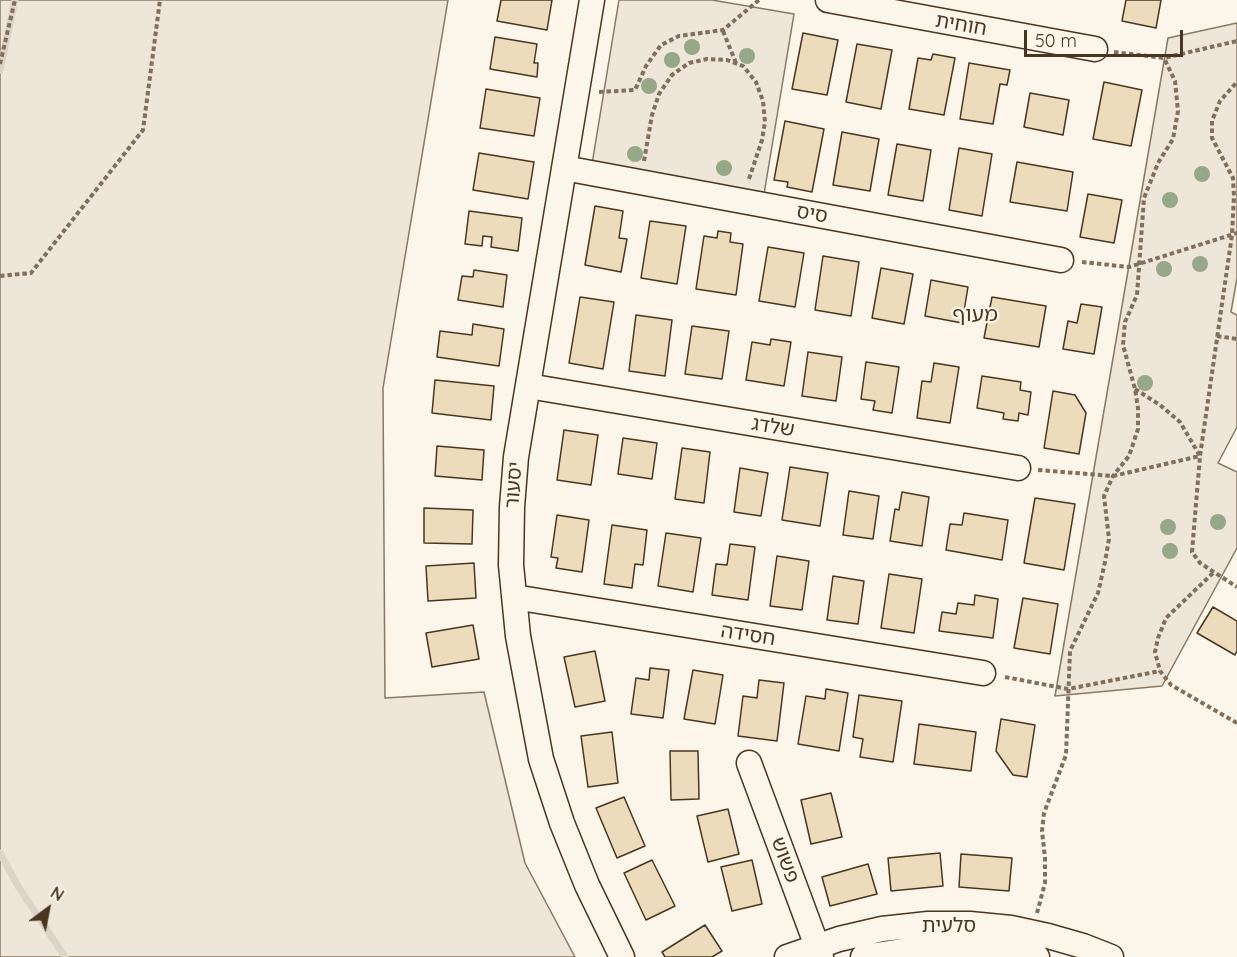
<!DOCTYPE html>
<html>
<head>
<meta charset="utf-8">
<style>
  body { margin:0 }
  #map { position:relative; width:1237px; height:957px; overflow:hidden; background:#fbf6e9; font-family:Quicksand,sans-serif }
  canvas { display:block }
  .north { position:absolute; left:18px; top:879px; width:60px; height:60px; -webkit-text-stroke:4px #fbf6e9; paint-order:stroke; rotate:32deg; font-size:16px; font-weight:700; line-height:24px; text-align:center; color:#4a3520 }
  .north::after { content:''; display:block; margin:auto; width:21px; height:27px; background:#4a3520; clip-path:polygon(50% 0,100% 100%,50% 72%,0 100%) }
  .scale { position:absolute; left:1024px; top:30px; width:159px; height:27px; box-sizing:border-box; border:3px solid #4a3520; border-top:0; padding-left:8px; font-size:18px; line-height:21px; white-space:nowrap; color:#4a3520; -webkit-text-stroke:4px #fbf6e9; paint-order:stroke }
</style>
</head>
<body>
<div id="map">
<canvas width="1237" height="957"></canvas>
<div class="north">N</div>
<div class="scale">50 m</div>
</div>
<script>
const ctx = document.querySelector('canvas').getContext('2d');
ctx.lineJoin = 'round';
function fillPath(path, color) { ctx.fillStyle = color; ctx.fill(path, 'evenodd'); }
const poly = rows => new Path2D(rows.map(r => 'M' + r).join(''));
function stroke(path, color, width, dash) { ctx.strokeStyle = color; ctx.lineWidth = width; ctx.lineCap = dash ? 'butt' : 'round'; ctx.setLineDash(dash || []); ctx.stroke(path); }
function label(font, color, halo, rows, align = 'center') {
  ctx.font = font + ' Quicksand,"Noto Sans Hebrew",sans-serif'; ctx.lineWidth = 4.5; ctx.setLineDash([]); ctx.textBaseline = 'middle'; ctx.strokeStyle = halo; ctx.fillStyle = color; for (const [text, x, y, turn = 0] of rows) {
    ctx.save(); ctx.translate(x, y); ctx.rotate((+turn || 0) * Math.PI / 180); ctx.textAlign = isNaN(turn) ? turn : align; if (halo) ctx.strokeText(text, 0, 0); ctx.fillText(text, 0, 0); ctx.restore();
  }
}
const green = poly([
  [0,0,448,0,383,388,385,698,484,692,525,863,575,957,0,957,0,0],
  [619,0,712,0,794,14,764,194,592,164,619,0],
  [1237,23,1237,278,1231,312,1237,315,1237,427,1218,463,1237,472,1237,548,1162,686,1055,696,1168,38,1237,23]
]);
const stream = poly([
  [0,70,15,0],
  [0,853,18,886,65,957]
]);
const building = poly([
  [501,0,552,0,547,30,497,21,501,0],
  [1126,0,1161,0,1156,28,1122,21,1126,0],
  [803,33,838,40,827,95,792,89,803,33],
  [495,37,537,44,534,63,538,63,537,77,490,69,495,37],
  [857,44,892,50,881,109,846,102,857,44],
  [933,54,955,58,944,115,909,109,918,58,931,60,933,54],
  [969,63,1010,70,1007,85,1000,84,993,124,960,119,969,63],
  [1104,82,1142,90,1131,146,1093,139,1104,82],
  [486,89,540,98,534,136,480,128,486,89],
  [1030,93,1069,100,1063,135,1024,127,1030,93],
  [785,121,824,129,812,192,787,187,788,182,774,180,785,121],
  [842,132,879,139,870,191,833,185,842,132],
  [897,144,931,150,923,201,888,195,897,144],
  [959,148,992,154,982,216,949,210,959,148],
  [479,153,534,162,528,199,473,190,479,153],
  [1017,162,1073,172,1067,211,1010,202,1017,162],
  [1088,194,1122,200,1114,243,1080,237,1088,194],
  [595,206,623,211,619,238,627,239,621,272,585,265,595,206],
  [469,211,522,218,518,251,491,247,492,237,483,236,482,246,465,244,469,211],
  [650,221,686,226,677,284,641,278,650,221],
  [718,231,731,233,730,242,743,244,736,295,696,289,704,236,717,238,718,231],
  [768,247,804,253,795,307,759,301,768,247],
  [823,256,859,262,851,316,815,310,823,256],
  [881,268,913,274,904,324,872,318,881,268],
  [474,270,507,275,503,307,458,300,462,276,473,277,474,270],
  [931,280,968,287,962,323,925,316,931,280],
  [580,297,614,302,603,369,569,363,580,297],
  [992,297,1046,306,1039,347,984,338,992,297],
  [1081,304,1102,307,1094,354,1063,349,1068,321,1077,323,1081,304],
  [636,315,672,320,665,376,629,371,636,315],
  [473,324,504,329,499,366,437,357,440,331,472,335,473,324],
  [692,326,729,331,722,379,685,374,692,326],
  [771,339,791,342,784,386,746,380,752,342,770,345,771,339],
  [808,352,842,357,836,401,802,396,808,352],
  [866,362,899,367,892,413,873,410,875,401,861,399,866,362],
  [934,363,959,367,950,423,917,418,922,381,931,382,934,363],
  [982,376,1021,382,1020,390,1031,392,1028,415,1019,413,1018,421,1003,419,1004,413,977,408,982,376],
  [435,380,494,386,491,420,432,413,435,380],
  [1053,391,1075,395,1086,413,1079,454,1044,448,1053,391],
  [564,430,598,435,591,485,557,480,564,430],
  [623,438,657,443,652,479,618,474,623,438],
  [437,446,484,450,482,480,435,476,437,446],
  [682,448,710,452,704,503,675,499,682,448],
  [790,467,828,473,820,526,782,520,790,467],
  [740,468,768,473,761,516,734,512,740,468],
  [849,491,879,496,873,539,843,535,849,491],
  [902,492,929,497,922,546,890,541,895,509,899,510,902,492],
  [1035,498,1075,504,1064,570,1024,563,1035,498],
  [424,508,473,510,472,544,424,543,424,508],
  [964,513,1008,520,1002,560,946,550,950,524,962,525,964,513],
  [557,515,589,520,582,572,556,568,558,558,551,557,557,515],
  [612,525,647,530,643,565,635,564,632,588,604,584,612,525],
  [666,533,701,538,693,592,658,586,666,533],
  [730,544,755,547,748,600,712,595,716,564,727,565,730,544],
  [777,556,809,561,802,610,770,606,777,556],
  [474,563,476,598,428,601,426,566,474,563],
  [889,574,922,579,914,633,881,628,889,574],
  [833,576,864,581,858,624,827,620,833,576],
  [975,595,998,599,993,638,939,631,942,612,956,614,958,603,974,605,975,595],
  [1023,598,1058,604,1050,654,1014,648,1023,598],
  [1213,607,1237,621,1237,651,1235,655,1197,633,1213,607],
  [473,625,479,659,432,667,426,633,473,625],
  [595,651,605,701,575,707,564,657,595,651],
  [650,668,669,670,663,718,631,714,636,678,649,680,650,668],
  [693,670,723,675,715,724,684,719,693,670],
  [759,680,784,683,777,741,738,736,743,696,757,698,759,680],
  [826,689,848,693,839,751,798,744,806,696,825,699,826,689],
  [859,695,902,701,893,762,860,757,863,739,853,737,859,695],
  [1001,719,1035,725,1027,777,1013,775,996,751,1001,719],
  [919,724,976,732,971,771,914,764,919,724],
  [612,732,618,783,588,787,581,736,612,732],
  [670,751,698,751,699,799,671,800,670,751],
  [831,793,842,837,811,844,801,800,831,793],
  [624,797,645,846,617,858,596,808,624,797],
  [728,809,739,854,708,862,697,816,728,809],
  [940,853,943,886,891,891,888,858,940,853],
  [961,854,1012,858,1009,891,959,887,961,854],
  [652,860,675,906,646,920,624,873,652,860],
  [752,860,762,904,732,911,721,867,752,860],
  [868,864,877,894,830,906,822,877,868,864],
  [705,925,722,951,712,957,665,957,662,952,705,925]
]);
const path = poly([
  [723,31,736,63],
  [1114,52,1164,58,1237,41],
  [0,64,15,0],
  [599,92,635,90,646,66,661,45,679,36,723,30,759,0],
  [644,161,652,115,659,94,672,75,689,63,707,59,727,60,743,66,756,82,763,101,765,122,762,140,748,182],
  [1082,262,1129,267,1237,233],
  [0,276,31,273,143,130,160,0],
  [1217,336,1237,339],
  [1135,389,1160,405,1180,422,1200,456,1192,552,1200,563,1237,587],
  [1038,470,1113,476,1200,456,1232,235,1234,196,1233,178,1212,138,1212,121,1220,101,1237,82],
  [1213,573,1166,618,1158,638,1155,652,1160,671,1171,685,1237,723],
  [1005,677,1068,689,1160,671],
  [1037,913,1045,883,1045,858,1042,831,1044,813,1066,755,1070,651,1098,593,1105,562,1109,539,1104,496,1113,476,1129,456,1138,429,1138,408,1135,389,1123,345,1125,322,1137,295,1144,198,1158,163,1173,139,1178,111,1175,81,1164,58]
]);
const minor = poly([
  [592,0,516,457,512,507,511,565,518,636,541,759,562,823,587,885,622,957],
  [828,0,1095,49],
  [564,168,1061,260],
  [528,386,1018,468],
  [514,597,983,673],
  [749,763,821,957],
  [787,957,839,939,882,929,928,924,970,924,1011,928,1048,936,1083,946,1111,957],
  [863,957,929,947,969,947,1008,951,1037,957]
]);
const trees = [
  [692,47],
  [747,56],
  [672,60],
  [649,86],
  [635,154],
  [724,168],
  [1202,174],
  [1170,200],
  [1200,264],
  [1164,269],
  [1145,383],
  [1218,522],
  [1168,527],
  [1170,551]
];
const streetNames = [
  ["חוחית",961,25,10],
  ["סיס",812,214,10],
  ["שלדג",773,427,9],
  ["יסעור",514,485,-86],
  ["חסידה",748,635,9],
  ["פשוש",785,860,70],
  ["סלעית",949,926]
];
const neighbourhoodNames = [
  ["מעוף",975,315]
];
fillPath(green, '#ede6d9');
stroke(green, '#887966', 1.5);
stroke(stream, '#dcd4c6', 7);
fillPath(building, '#ecdcbc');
stroke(building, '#4a3520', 1.5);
stroke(minor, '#4a3520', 27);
stroke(path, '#7f6f5c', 4, [4.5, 3]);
stroke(minor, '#fbf6e9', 24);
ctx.fillStyle = '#96a887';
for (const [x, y] of trees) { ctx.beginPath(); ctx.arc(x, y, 8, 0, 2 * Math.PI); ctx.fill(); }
label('20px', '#4a3520', '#fbf6e9', streetNames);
label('21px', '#4a3520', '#fbf6e9', neighbourhoodNames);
</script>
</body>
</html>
